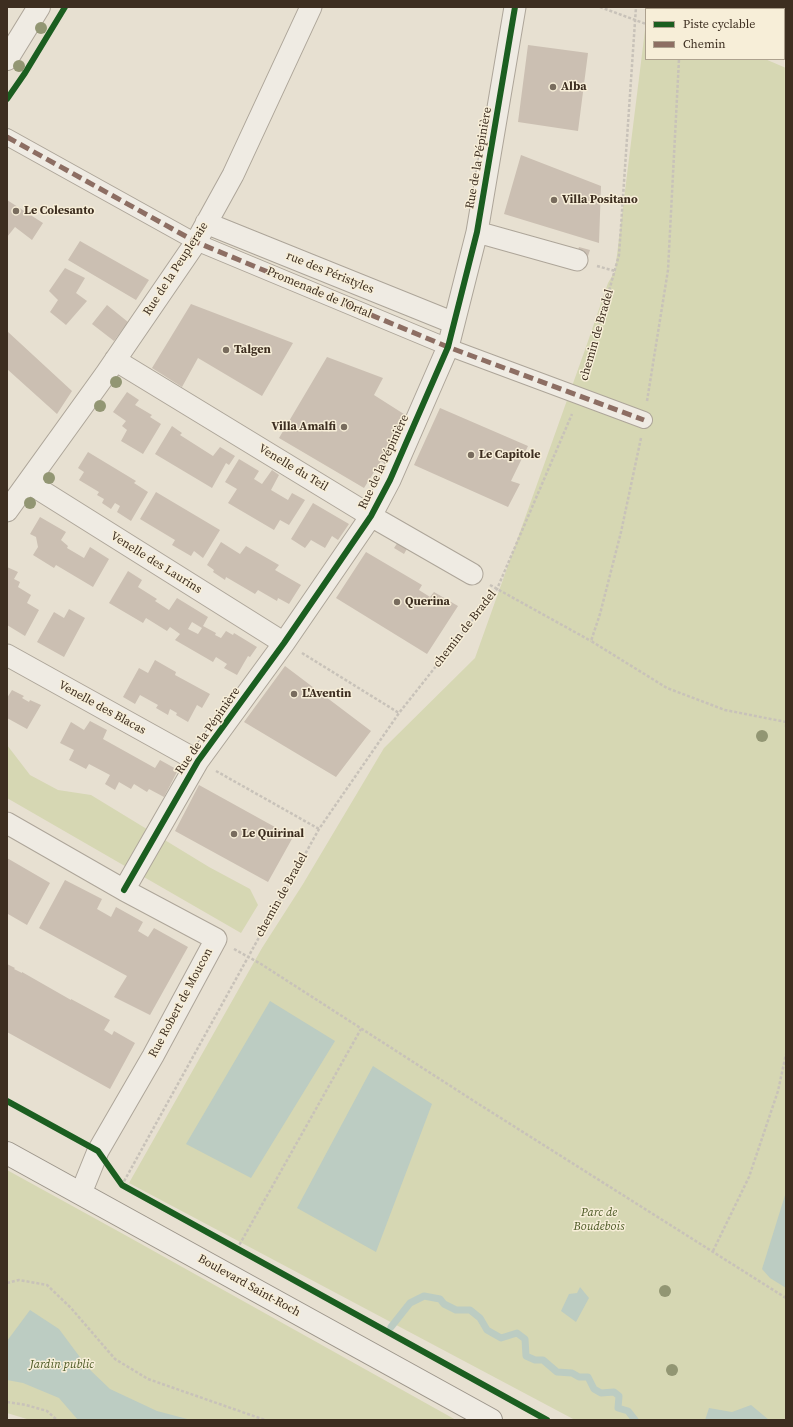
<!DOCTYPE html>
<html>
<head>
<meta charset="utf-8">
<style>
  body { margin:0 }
  #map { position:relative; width:793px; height:1427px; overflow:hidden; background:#e7e0d1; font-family:"Source Serif 4",serif }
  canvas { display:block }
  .frame { position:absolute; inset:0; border:8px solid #3d2e20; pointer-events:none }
  .legend { position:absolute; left:645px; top:8px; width:140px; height:52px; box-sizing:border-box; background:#f7eed8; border:1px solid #ada18e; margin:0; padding:5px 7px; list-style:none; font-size:12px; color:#3d2e20 }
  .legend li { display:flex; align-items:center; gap:8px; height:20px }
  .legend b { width:20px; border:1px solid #ada18e }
</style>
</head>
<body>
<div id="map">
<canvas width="793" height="1427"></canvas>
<div class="frame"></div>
<ul class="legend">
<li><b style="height:5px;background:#1b5e20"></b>Piste cyclable</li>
<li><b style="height:5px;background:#8d6e63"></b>Chemin</li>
</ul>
</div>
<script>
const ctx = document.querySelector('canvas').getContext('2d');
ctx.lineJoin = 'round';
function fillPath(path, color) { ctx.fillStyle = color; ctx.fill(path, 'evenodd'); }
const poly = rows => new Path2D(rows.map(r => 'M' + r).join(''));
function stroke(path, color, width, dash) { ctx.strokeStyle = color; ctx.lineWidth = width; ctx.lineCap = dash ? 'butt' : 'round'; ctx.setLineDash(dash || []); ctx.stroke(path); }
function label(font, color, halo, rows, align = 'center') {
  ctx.font = font + ' "Source Serif 4",serif'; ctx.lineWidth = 3; ctx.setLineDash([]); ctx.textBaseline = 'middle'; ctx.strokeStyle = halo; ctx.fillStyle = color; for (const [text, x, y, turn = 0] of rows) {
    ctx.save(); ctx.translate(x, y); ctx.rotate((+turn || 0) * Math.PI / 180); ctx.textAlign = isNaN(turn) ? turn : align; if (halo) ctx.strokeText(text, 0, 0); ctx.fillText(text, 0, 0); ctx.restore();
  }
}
const green = poly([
  [646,22,646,59,765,59,786,68,786,1420,575,1420,129,1183,262,948,303,884,384,748,475,658,586,347,608,283,615,271],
  [7,745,30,775,58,790,91,795,209,867,250,889,258,905,241,933,7,798],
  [7,1170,125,1235,456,1420,30,1420,7,1413]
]);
const water = poly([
  [270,1001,335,1041,251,1178,186,1144],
  [373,1066,432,1104,376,1252,297,1208],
  [786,1192,786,1288,770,1278,762,1269],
  [580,1287,589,1298,576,1322,561,1311,569,1294,577,1293],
  [30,1310,59,1329,88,1368,110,1389,157,1411,191,1420,78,1420,59,1398,23,1383,7,1380,7,1341],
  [751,1405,769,1420,705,1420,709,1408,732,1412]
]);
const stream = poly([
  [391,1327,410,1303,424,1296,440,1299,444,1304,456,1310,470,1310,480,1318,487,1330,501,1338,517,1333,525,1339,526,1356,535,1360,543,1360,557,1372,572,1373,579,1377,588,1377,594,1389,601,1393,614,1392,619,1396,618,1408,628,1411,635,1420]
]);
const building = poly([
  [528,45,588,53,578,131,518,122],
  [521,155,601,186,599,243,504,214],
  [7,200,43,223,32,240,15,227,7,237],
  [80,241,149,280,136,300,68,260],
  [579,247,590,250,588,256,577,253],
  [65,268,85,278,76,293,87,301,66,325,50,312,58,300,49,291],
  [191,304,293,343,262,396,198,358,182,387,152,368],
  [107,305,128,322,114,341,92,324],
  [7,331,72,391,57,414,7,369],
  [327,357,383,378,374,395,407,416,385,464,381,461,364,488,279,438],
  [127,392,139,400,135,405,152,415,150,417,161,424,143,454,121,441,127,430,122,426,126,421,113,412],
  [440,408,528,446,511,481,520,484,508,507,414,465],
  [172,426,182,433,180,435,213,456,220,447,235,456,229,465,226,463,212,488,155,454],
  [88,452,136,481,134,483,148,492,131,521,117,512,120,506,115,503,111,509,102,503,104,499,97,495,99,492,79,480,84,472,78,468],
  [239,459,259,471,254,479,262,484,272,470,279,475,271,490,288,500,292,493,305,500,289,525,280,520,274,530,228,503,237,489,225,482],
  [156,492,220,530,203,558,194,551,191,556,172,545,175,540,140,519],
  [313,503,349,524,338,540,332,536,325,548,311,540,305,548,291,539],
  [40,517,66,532,61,540,68,546,67,548,84,558,90,547,109,559,93,587,56,565,54,568,33,555,38,547,36,537,30,534],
  [221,542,240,554,246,546,279,565,275,570,301,585,289,604,278,598,277,601,258,590,255,594,226,577,225,580,213,572,214,570,207,565],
  [398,542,408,547,404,554,394,548],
  [366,552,422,585,419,590,430,597,434,592,458,606,427,654,336,598],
  [7,567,18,572,14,579,20,582,18,587,31,595,27,603,39,610,25,636,7,625],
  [128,571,142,580,138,587,157,599,155,601,169,610,177,598,208,617,203,626,216,633,215,635,221,638,226,631,233,635,234,633,257,647,250,657,248,656,237,675,224,668,227,664,216,657,213,662,175,640,180,634,170,627,167,631,146,618,143,623,109,603],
  [192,622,202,628,198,634,188,629],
  [69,609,85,618,64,657,37,642,54,612,64,618],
  [155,660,176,672,175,675,210,694,202,708,197,705,188,722,176,715,177,713,170,709,168,715,156,708,158,705,140,695,135,704,123,697,139,668,148,673],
  [285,666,371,731,336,777,244,722],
  [12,690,24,696,22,698,29,702,30,700,41,705,27,729,7,718,7,698],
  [90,721,107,730,103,739,155,768,160,760,178,770,164,797,149,789,147,792,134,784,131,789,119,782,115,790,105,784,110,775,89,764,86,769,69,760,74,750,60,743,71,722,84,730],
  [199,785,293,837,268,882,175,831],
  [7,858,50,883,27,925,8,914,7,916],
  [65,880,102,899,97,909,111,917,116,907,143,922,138,931,148,937,154,928,188,947,150,1015,114,997,127,976,39,928],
  [7,964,15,968,14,969,22,973,22,972,71,1000,71,999,110,1020,104,1030,112,1035,114,1031,135,1043,110,1089,7,1032]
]);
const path = poly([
  [600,7,646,24],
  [597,266,615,271],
  [585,377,619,255,636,7],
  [647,401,668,270,679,59],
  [641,438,621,532,600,614,591,641,667,688,725,710,786,722,786,727],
  [490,585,591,641],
  [302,653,399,713],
  [216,771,319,829],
  [234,949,261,964,477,1103,786,1298],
  [7,1101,79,1141],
  [113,1172,122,1185,319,829,399,713,497,589,572,414],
  [237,1249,361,1029],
  [713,1251,749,1177,778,1091,786,1054],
  [7,1283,19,1280,47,1285,71,1308,115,1359,148,1379,265,1420],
  [7,1402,26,1405,47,1411,57,1420]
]);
const pedestrian = poly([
  [7,137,196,242,448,347,644,420]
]);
const minor = poly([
  [675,7,680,9],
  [784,47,786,48],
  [206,223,454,323],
  [477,232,577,260],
  [115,360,371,516,472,574],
  [29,483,284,643],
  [7,511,105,375,196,242,233,175,311,7],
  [7,655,198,761],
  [7,823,124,890,216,939,153,1056,98,1151,81,1193],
  [124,890,198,761,284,643,371,516,390,480,448,347,477,232,515,7]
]);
const tertiary = poly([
  [7,59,39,7]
]);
const secondary = poly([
  [7,1153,491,1420]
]);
const quiet = poly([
  [7,137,196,242,448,347,644,420]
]);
const cycleway = poly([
  [7,99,25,73,65,7],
  [124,890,198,761,284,643,371,516,390,480,448,347,477,232,515,7],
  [7,1101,98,1151,122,1185,547,1420]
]);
const trees = [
  [41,28],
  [19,66],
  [116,382],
  [100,406],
  [49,478],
  [30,503],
  [762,736],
  [665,1291],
  [672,1370]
];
const markers = [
  [553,87,4,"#786c5e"],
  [554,200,4,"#786c5e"],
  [16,211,4,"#786c5e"],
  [226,350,4,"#786c5e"],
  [344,427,4,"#786c5e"],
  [471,455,4,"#786c5e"],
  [397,602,4,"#786c5e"],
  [294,694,4,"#786c5e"],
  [234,834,4,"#786c5e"]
];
const poiNames = [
  ["Alba",561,87],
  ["Villa Positano",562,200],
  ["Le Colesanto",24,211],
  ["Talgen",234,350],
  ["Villa Amalfi",336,427,"right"],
  ["Le Capitole",479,455],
  ["Querina",405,602],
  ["L'Aventin",302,694],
  ["Le Quirinal",242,834]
];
const streetNames = [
  ["Rue de la Pépinière",479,158,-80],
  ["Rue de la Peupleraie",176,269,-57],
  ["rue des Péristyles",330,273,22],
  ["Promenade de l'Ortal",319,293,23],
  ["chemin de Bradel",597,335,-74],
  ["Rue de la Pépinière",384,462,-65],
  ["Venelle du Teil",293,468,31],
  ["Venelle des Laurins",156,563,32],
  ["chemin de Bradel",465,629,-52],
  ["Venelle des Blacas",102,708,29],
  ["Rue de la Pépinière",208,731,-55],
  ["chemin de Bradel",282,895,-61],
  ["Rue Robert de Moucon",181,1003,-62],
  ["Boulevard Saint-Roch",249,1286,29]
];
const parkNames = [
  ["Parc de",599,1213],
  ["Boudebois",599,1227],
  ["Jardin public",62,1365]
];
fillPath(green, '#d6d7b3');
fillPath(water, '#bcccc2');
stroke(stream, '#bcccc2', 7);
fillPath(building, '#cbbfb2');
stroke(pedestrian, '#ada599', 18);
stroke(minor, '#ada599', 23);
stroke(tertiary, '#ada599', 24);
stroke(secondary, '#9c958a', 24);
stroke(path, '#c8c2b9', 2.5, [3, 2]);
stroke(pedestrian, '#efebe3', 16);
stroke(minor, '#efebe3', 21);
stroke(tertiary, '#efebe3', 22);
stroke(secondary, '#efebe3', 22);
stroke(quiet, '#8d6e63', 5, [10, 5]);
stroke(cycleway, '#1b5e20', 6);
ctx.fillStyle = '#929673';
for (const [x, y] of trees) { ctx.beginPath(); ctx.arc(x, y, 6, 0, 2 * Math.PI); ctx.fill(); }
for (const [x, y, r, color] of markers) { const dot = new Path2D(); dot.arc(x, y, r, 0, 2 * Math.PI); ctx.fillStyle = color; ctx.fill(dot); stroke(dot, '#f7eed8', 1.5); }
label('bold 12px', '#3d2e20', '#f7eed8', poiNames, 'left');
label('12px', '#3d2e20', '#f7eed8', streetNames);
label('italic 12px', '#4d5a26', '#f7eed8', parkNames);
</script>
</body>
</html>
